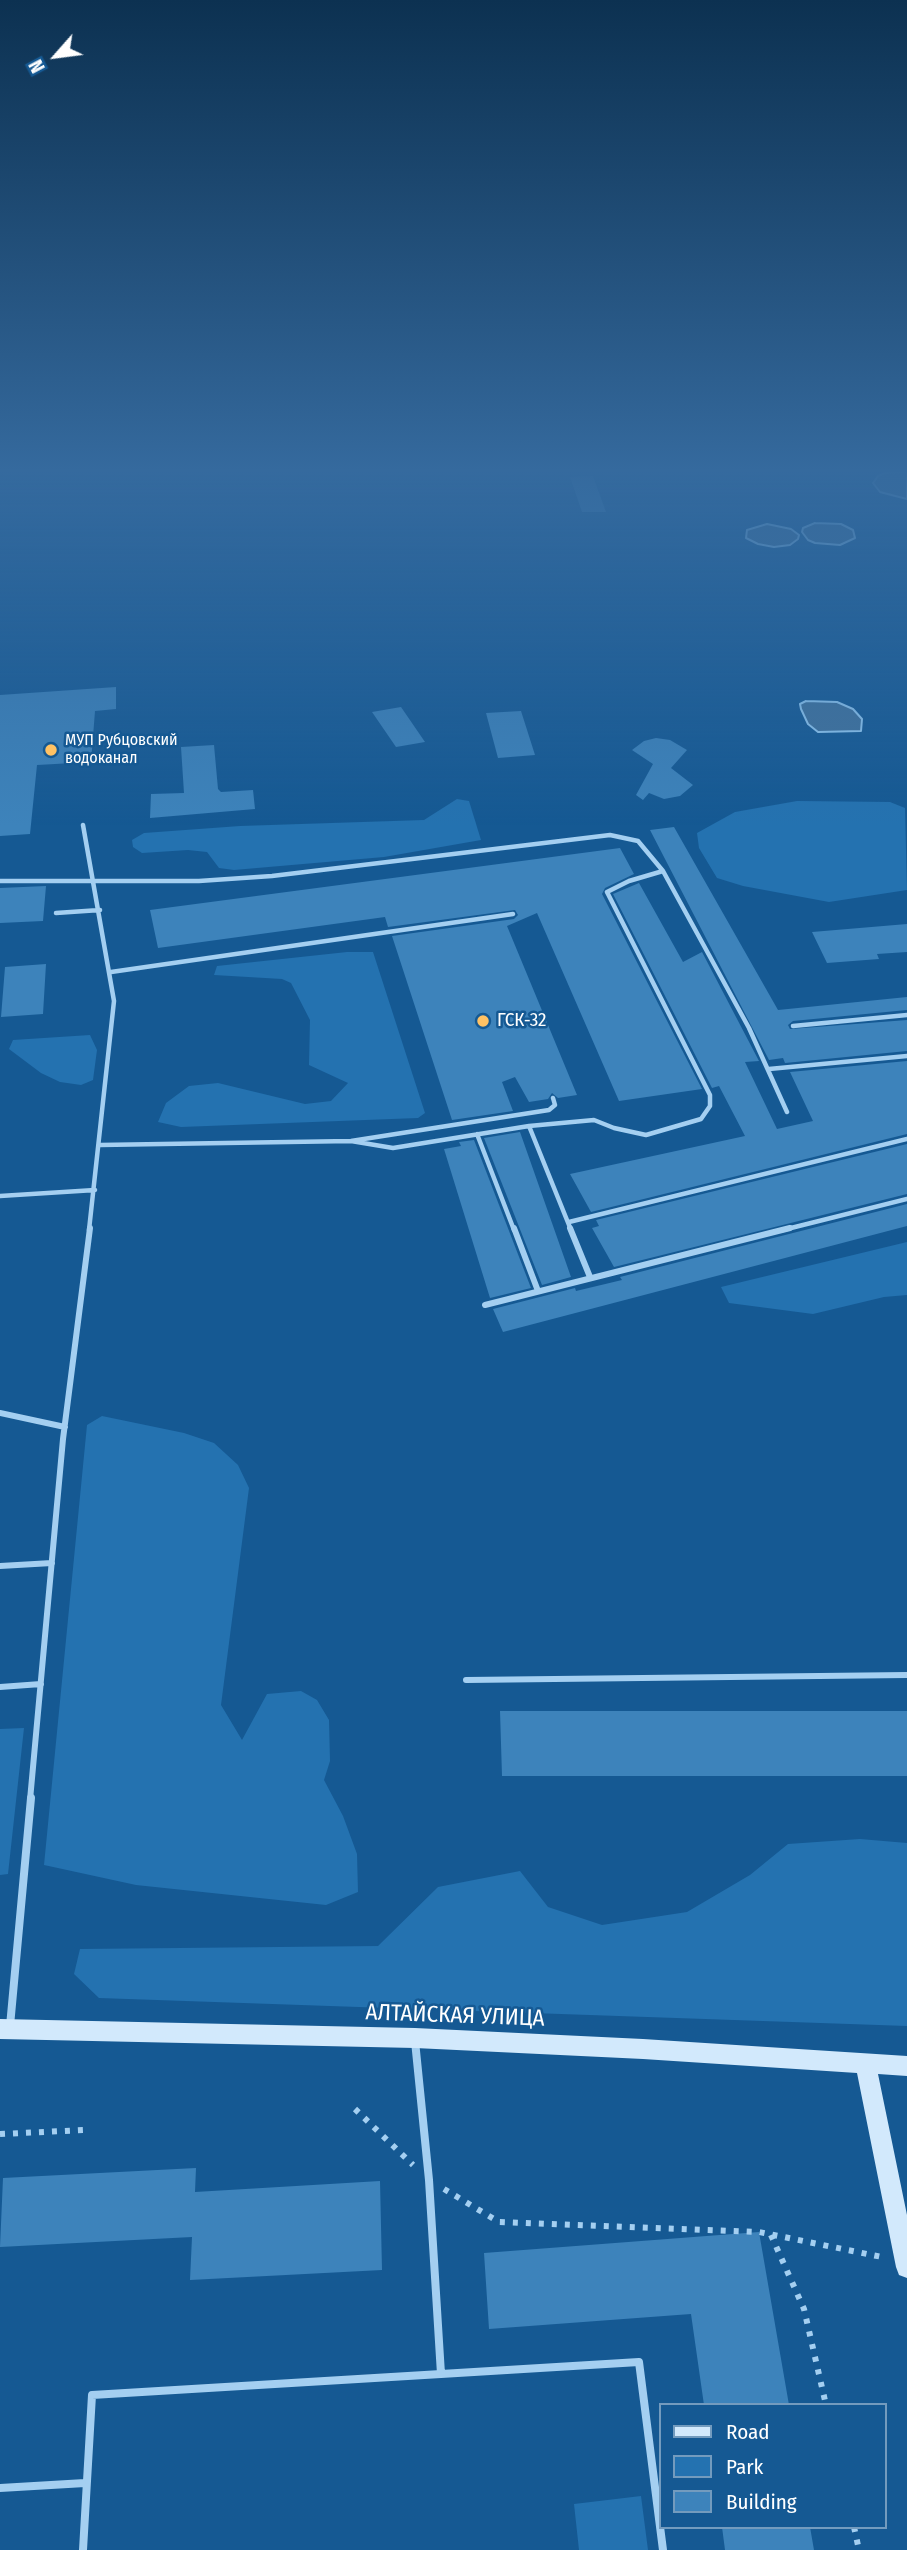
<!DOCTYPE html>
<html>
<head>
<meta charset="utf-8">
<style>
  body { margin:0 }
  #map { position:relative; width:907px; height:2550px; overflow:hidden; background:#155993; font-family:"Fira Sans Condensed",sans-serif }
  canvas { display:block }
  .legend { position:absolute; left:659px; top:2403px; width:228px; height:126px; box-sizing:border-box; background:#155993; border:2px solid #739bbe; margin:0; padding:9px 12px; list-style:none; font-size:21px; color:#fff }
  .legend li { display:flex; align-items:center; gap:14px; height:35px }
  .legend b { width:35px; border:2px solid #739bbe }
  .north { position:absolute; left:21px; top:21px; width:70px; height:70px; -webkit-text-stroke:5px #155993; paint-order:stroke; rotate:242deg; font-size:19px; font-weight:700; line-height:28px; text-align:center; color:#fff }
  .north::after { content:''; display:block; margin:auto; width:24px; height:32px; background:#fff; clip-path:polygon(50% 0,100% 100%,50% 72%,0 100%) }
</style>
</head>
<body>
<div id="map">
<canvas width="907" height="2550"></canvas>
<ul class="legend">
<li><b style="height:9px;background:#d2e9fc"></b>Road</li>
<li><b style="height:19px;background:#2472b0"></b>Park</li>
<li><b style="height:19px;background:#3d83bb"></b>Building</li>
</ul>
<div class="north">N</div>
</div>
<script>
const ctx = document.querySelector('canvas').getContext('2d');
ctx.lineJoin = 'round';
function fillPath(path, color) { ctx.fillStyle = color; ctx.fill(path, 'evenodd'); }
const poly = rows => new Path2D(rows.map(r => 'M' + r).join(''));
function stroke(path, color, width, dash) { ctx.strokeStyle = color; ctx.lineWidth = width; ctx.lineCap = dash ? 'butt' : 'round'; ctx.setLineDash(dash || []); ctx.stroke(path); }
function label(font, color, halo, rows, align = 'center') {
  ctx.font = font + ' "Fira Sans Condensed",sans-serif'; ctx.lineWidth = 5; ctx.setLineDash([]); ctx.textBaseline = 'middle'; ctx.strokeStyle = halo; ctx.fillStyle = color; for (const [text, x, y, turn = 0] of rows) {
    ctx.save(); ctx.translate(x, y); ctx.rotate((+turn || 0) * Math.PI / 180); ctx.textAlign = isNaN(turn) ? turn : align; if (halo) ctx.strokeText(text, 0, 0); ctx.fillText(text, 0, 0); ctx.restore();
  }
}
const green = poly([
  [457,799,469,801,481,840,384,857,234,870,219,868,207,852,188,850,142,853,133,847,132,840,144,833,240,826,424,820],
  [797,801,890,802,905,808,907,890,829,902,743,886,717,878,699,848,697,833,735,812],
  [347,952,373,952,425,1113,418,1118,181,1127,158,1122,166,1103,189,1086,218,1083,305,1104,331,1101,348,1083,309,1065,310,1020,291,983,282,979,214,975,217,966],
  [90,1035,97,1050,93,1080,81,1085,60,1082,41,1073,9,1049,13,1040],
  [907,1242,907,1295,884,1297,813,1314,729,1303,721,1287],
  [102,1416,184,1433,214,1443,238,1465,249,1488,221,1705,242,1740,267,1694,301,1691,317,1700,329,1720,330,1761,324,1780,343,1816,357,1854,358,1892,326,1905,136,1885,44,1865,87,1425],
  [24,1728,8,1874,0,1875,0,1729],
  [860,1839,907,1843,907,2026,99,1998,74,1974,80,1949,378,1946,438,1887,520,1871,548,1907,602,1925,687,1912,750,1875,788,1844],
  [641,2496,648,2550,579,2550,574,2504]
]);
const water = poly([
  [907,472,907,499,880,492,873,483,878,476,885,473,907,472],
  [815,523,841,524,853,530,855,538,840,545,815,543,808,540,802,532,803,528,815,523],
  [767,524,791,529,799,535,798,539,790,545,774,547,758,544,746,538,747,530,767,524],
  [806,701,837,702,853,709,862,719,861,731,818,732,808,724,801,709,800,704,806,701]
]);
const building = poly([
  [593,476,606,512,582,512,570,477],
  [116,687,116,709,95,711,91,762,37,765,30,834,0,836,0,695],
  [401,707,425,742,396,747,372,712],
  [521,711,535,755,498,758,486,713],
  [656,738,670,740,687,750,671,768,693,785,680,796,664,799,649,793,643,800,636,795,653,764,632,750,644,741],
  [214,745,218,789,221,792,253,790,255,809,150,818,151,794,184,793,181,747],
  [674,827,778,1010,907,997,907,1010,793,1021,788,1025,790,1029,907,1020,907,1051,785,1063,783,1058,769,1060,650,830],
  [620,848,634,874,605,888,602,894,702,1089,619,1101,537,913,507,926,577,1095,558,1098,552,1093,548,1099,529,1102,515,1077,502,1082,513,1111,452,1120,392,936,514,919,518,915,515,910,388,927,385,917,158,948,150,910],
  [639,883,683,962,702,952,759,1061,745,1062,777,1129,813,1121,790,1072,907,1061,907,1134,591,1212,570,1174,745,1136,719,1086,712,1088,613,894],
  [46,886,43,921,0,923,0,888],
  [907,924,907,952,877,954,879,959,827,963,812,932],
  [46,964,43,1014,1,1017,5,967],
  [520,1132,571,1277,542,1285,484,1138],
  [474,1140,531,1288,490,1298,444,1149,461,1146,459,1142],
  [907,1144,907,1194,614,1267,592,1228,599,1226,596,1220],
  [907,1204,907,1226,503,1332,493,1309,575,1288,576,1291,622,1280,620,1277],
  [500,1711,907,1711,907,1776,502,1776],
  [196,2168,195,2192,380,2181,382,2270,190,2280,192,2237,0,2247,3,2178],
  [759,2232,789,2405,704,2405,691,2314,489,2329,484,2253],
  [722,2527,810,2527,814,2550,725,2550]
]);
const path = poly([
  [355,2109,413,2165],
  [0,2134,84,2130],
  [444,2189,499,2222,759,2232,882,2257],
  [771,2235,804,2309,826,2405],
  [854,2527,859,2550]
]);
const serviceFar2 = poly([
  [83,825,114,1001,89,1230],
  [0,881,199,881,272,876,610,835,638,841,663,871,749,1028,787,1112],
  [56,913,100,910],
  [111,972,513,914],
  [793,1026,907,1015],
  [769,1069,907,1056],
  [529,1126,571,1230],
  [477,1134,514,1230],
  [351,1141,393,1148,529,1126,594,1120,614,1128,646,1135,701,1119,710,1106,710,1095,607,892,629,881,663,871],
  [100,1145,351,1141,549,1110,555,1105,553,1098],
  [0,1196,95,1190],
  [569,1222,907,1139],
  [783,1230,907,1199]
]);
const serviceFar1 = poly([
  [514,1228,538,1291],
  [570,1228,590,1277],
  [485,1305,790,1228],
  [0,1413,65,1427],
  [0,1566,52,1563],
  [466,1680,907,1675],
  [0,1687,41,1684],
  [30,1800,63,1439,90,1228]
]);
const service = poly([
  [10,2026,31,1798],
  [415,2041,429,2180,441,2374,639,2362,663,2550],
  [0,2488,85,2483],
  [83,2550,92,2395,441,2374]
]);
const secondary = poly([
  [0,2019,415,2028,643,2039,907,2056,907,2076,878,2074,907,2215,907,2278,899,2275,896,2267,857,2073,643,2059,415,2048,0,2039,0,2019]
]);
const markers = [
  [51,750,7,"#ffc264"],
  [483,1021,7,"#ffc264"]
];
const farPoinames = [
  ["МУП Рубцовский",65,741],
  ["водоканал",65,759]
];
const poiNames = [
  ["ГСК-32",497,1021]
];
const nearStreetnames = [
  ["АЛТАЙСКАЯ УЛИЦА",455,2016,2]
];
fillPath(green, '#2472b0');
fillPath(water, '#41729c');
stroke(water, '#96ccf4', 2);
fillPath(building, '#3d83bb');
stroke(path, '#a4cff1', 6, [5, 8]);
stroke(serviceFar2, '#a4cff1', 4.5);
stroke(serviceFar1, '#a4cff1', 6);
stroke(service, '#a4cff1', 8);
fillPath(secondary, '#d2e9fc');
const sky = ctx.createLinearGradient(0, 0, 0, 826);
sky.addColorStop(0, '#0c3151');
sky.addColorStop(0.57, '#356a9e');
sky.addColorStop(1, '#356a9e00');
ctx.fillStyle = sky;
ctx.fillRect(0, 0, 907, 826);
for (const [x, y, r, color] of markers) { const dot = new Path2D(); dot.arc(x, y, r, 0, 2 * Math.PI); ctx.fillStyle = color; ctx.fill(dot); stroke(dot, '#155993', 2.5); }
label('16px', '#fff', '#155993', farPoinames, 'left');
label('19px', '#fff', '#155993', poiNames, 'left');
label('23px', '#fff', '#155993', nearStreetnames);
</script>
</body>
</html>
